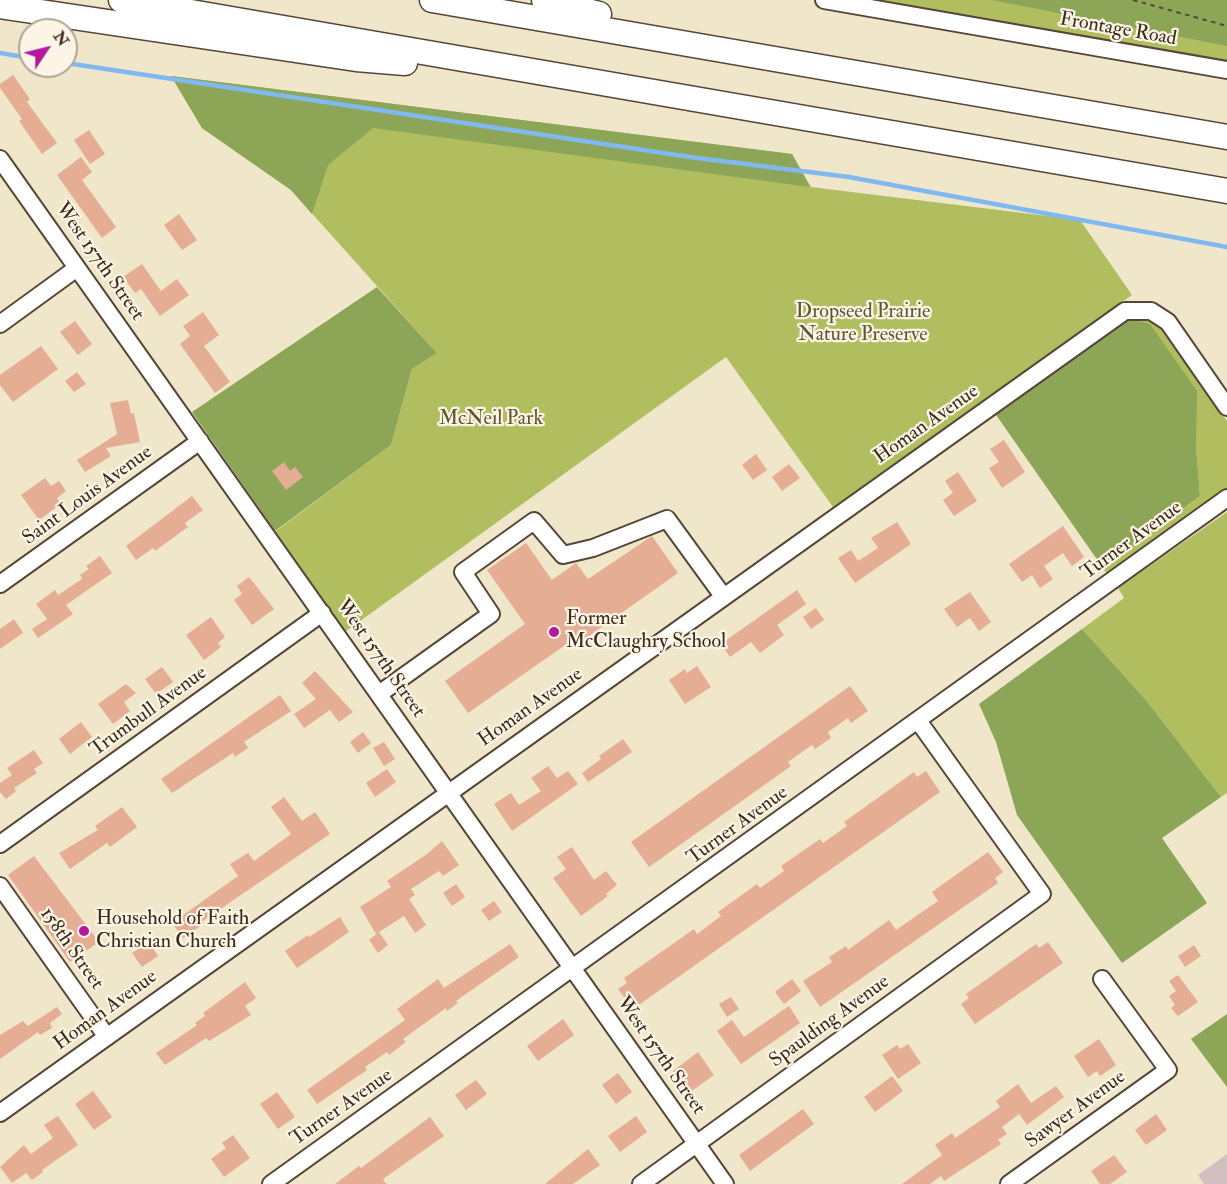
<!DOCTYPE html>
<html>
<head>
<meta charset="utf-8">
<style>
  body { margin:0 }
  #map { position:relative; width:1227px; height:1184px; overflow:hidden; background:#f0e7ca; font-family:"IM FELL Double Pica",serif }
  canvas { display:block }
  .north { position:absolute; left:18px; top:18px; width:60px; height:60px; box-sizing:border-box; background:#fcf5e5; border:2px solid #afa495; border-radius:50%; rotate:55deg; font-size:16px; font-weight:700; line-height:24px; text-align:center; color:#3b2a1e }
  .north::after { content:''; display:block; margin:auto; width:21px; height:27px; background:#b5179e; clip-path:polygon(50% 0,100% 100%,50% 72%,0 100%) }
</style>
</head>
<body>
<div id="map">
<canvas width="1227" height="1184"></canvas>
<div class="north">N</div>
</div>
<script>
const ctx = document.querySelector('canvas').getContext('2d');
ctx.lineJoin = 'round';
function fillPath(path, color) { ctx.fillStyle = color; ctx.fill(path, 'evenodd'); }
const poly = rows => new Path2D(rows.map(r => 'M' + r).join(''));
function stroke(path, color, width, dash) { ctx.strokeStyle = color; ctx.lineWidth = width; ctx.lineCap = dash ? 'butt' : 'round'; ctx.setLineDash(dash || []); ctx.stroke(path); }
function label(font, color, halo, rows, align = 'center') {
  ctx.font = font + ' "IM FELL Double Pica",serif'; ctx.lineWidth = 4.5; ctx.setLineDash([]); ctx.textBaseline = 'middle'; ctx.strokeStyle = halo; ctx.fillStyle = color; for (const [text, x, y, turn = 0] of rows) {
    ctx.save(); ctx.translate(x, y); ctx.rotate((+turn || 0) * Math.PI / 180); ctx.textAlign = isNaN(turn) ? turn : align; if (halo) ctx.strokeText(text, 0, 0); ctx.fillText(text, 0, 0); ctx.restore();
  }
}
const industrial = poly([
  [1227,1154,1227,1184,1204,1184,1198,1175]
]);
const green = poly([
  [865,0,1227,0,1227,63],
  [171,76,792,154,811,187,1080,220,1132,295,833,507,726,357,338,637,268,537,391,445,412,369,437,353,291,190,202,128],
  [1140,315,1158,325,1227,421,1227,490,1109,577,1103,568,1200,496,1196,445,1125,318],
  [1227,512,1227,793,1221,797,1146,700,1082,629,1124,598,1118,588]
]);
const forest = poly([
  [992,0,1227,0,1227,46],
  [171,76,792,154,810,187,373,128,328,165,312,214,291,190,202,128],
  [377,287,437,353,412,369,391,445,275,531,192,412],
  [1125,318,1150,324,1197,391,1196,445,1200,496,1103,568,994,412],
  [1082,629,1146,700,1221,797,1162,838,1207,903,1122,963,1017,815,996,742,979,704],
  [1227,1014,1227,1087,1191,1039]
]);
const stream = poly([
  [0,53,30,58],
  [66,63,690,157,849,177,1227,247]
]);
const building = poly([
  [13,75,30,99,27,102,57,143,42,154,19,121,22,119,0,88,0,84],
  [89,130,105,154,90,164,74,140],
  [81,157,92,172,82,180,116,227,102,238,57,175],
  [179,214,197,240,182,250,164,225],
  [142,264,161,291,177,279,189,295,160,316,141,289,135,293,123,277],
  [203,312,219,335,204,346,230,382,215,393,180,344,190,336,183,326],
  [75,321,92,344,78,355,60,332],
  [41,346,58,369,13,402,0,385,0,375],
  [77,372,86,384,74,392,65,381],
  [128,400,131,414,134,413,140,442,106,448,111,456,85,472,77,460,117,434,110,403],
  [1004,440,1025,472,1002,488,989,468,999,462,990,449],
  [756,454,767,470,753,480,742,465],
  [284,462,290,471,295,467,303,477,286,490,272,471],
  [789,464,800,478,782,491,772,477],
  [958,472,977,501,954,516,943,500,953,493,945,481],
  [45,478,51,486,59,481,66,491,57,498,61,504,39,520,21,495],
  [192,496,203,510,185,523,188,527,155,551,153,548,136,560,126,546],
  [897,522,911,544,855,583,838,558,851,550,858,561,878,548,871,538],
  [1063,526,1084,557,1072,566,1063,553,1044,566,1053,579,1040,588,1032,575,1022,582,1009,564],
  [652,536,678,573,575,646,571,641,468,713,445,681,525,624,487,570,526,543,552,580,576,563,588,579],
  [100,556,112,573,66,605,73,614,38,638,32,629,47,619,36,604,55,590,58,595,82,579,80,575,89,569,86,566],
  [249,577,274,609,252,625,234,600,242,594,237,586],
  [797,590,806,604,777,625,784,635,760,653,751,642,730,657,721,644],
  [970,592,991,622,979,631,970,618,957,627,944,609],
  [816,608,824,620,811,629,803,617],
  [211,617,225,637,218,643,221,647,204,660,186,635],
  [14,619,23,633,0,649,0,629],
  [697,666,711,687,685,704,669,680,685,669,687,673],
  [162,667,173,682,156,694,145,679],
  [315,671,353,712,339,722,330,710,304,728,294,714,316,699,302,683],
  [126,684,136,693,124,702,130,711,113,724,98,704],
  [850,686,868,711,851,723,848,718,828,732,831,738,815,749,812,745,788,762,791,766,649,867,631,842],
  [280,695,291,711,244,742,248,748,235,757,233,753,172,793,161,779],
  [81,722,92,737,70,754,59,739],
  [363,732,371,743,358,753,350,742],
  [623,739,632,752,588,782,582,773,601,759,599,756],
  [384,742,395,759,384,766,373,748],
  [34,750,43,763,34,769,37,773,14,788,16,791,6,799,0,792,0,783,12,775,7,768],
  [548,766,557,778,568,771,578,784,512,831,494,804,511,793,519,805,541,791,531,778],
  [387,769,396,782,375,797,366,783],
  [926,771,940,792,633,1009,618,989,627,983,624,978,694,929,697,934,721,916,718,912,757,884,760,888,784,871,781,866,820,839,823,843,847,826,844,822,914,772,917,777],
  [284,797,302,821,315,812,330,834,200,923,202,925,183,938,172,923,238,876,230,864,248,853,254,861,291,834,271,807],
  [122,807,137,827,110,847,107,843,70,869,59,853,98,830,95,826],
  [442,841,459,865,443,876,439,871,411,889,415,895,409,899,426,925,415,933,404,916,376,934,360,907,391,887,387,881,427,854],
  [572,847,594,880,606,871,617,885,606,894,608,896,581,916,553,878,566,869,557,857],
  [988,852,1003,872,995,878,998,883,820,1007,803,981,832,962,829,957,846,946,848,950,889,920,896,930,938,901,932,892],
  [34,856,99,942,70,962,8,875],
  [456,884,465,897,452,906,443,893],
  [494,901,502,912,489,921,481,910],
  [340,917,349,932,297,968,285,951,308,935,309,937],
  [379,932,388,945,378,953,369,940],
  [149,942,158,956,142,967,132,953],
  [1048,942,1063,963,975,1024,961,1004,969,998,966,994,1036,944,1039,948],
  [510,944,519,957,456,1001,458,1003,447,1011,446,1008,403,1039,406,1042,389,1055,387,1052,365,1067,367,1070,317,1104,307,1090,405,1020,397,1009,438,979,444,988],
  [1194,945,1201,956,1185,967,1178,956],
  [1178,975,1198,1002,1178,1016,1171,1008,1175,1005,1169,996,1176,991,1169,981],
  [792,979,801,991,784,1004,775,992],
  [245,982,256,998,245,1006,251,1015,209,1041,206,1038,165,1065,156,1053,197,1025,195,1023,205,1016,203,1013],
  [731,997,739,1009,727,1017,719,1004],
  [789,1006,800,1023,741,1064,717,1031,732,1020,744,1037],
  [57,1007,62,1014,50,1023,52,1028,40,1035,38,1032,0,1059,0,1035,23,1021,28,1026],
  [563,1019,574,1035,538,1061,527,1046],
  [1099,1039,1116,1065,1100,1076,1097,1071,1088,1077,1074,1056],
  [908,1044,921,1063,898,1079,882,1055,897,1045,900,1049],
  [698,1052,714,1075,689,1093,673,1071],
  [618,1073,632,1092,616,1104,602,1085],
  [892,1076,903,1091,875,1112,864,1097],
  [476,1080,487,1094,466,1110,455,1095],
  [1018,1084,1031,1103,1056,1086,1064,1097,1027,1125,1019,1114,1002,1127,1007,1134,998,1140,1001,1144,944,1181,941,1176,930,1184,902,1184,942,1155,935,1145,952,1133,955,1138,1000,1107,996,1101],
  [93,1091,112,1117,94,1130,75,1104],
  [277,1092,295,1117,278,1129,260,1104],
  [803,1109,814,1124,750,1171,739,1155],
  [1156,1114,1167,1130,1146,1145,1135,1130],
  [58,1116,78,1145,42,1170,43,1172,32,1180,26,1173,12,1183,0,1167,24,1145,31,1154,53,1138,44,1125],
  [636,1116,647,1132,620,1152,608,1136],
  [430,1117,444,1136,383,1179,386,1184,335,1184,359,1166,361,1168],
  [233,1135,250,1158,224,1177,211,1159,226,1148,222,1143],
  [588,1149,600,1165,573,1184,545,1184],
  [1114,1155,1127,1172,1110,1184,1100,1184,1091,1171]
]);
const path = poly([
  [1133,0,1227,26]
]);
const minor = poly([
  [824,0,1227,70],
  [0,159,725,1184],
  [0,324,77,268],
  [0,584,200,441],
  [379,694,491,614,463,572,534,521,563,555,593,548,667,519,723,596],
  [0,844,322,613],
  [0,886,107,1037],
  [0,1113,1125,311,1151,311,1168,322,1227,407],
  [271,1184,1227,498],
  [641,1184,1042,894,919,722],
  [1009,1184,1168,1070,1102,979]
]);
const highway = poly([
  [121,0,1227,191],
  [432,0,1227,137],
  [544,0,599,14],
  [0,6,356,59,405,63]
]);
const markers = [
  [554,632,6,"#b5179e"],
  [84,931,6,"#b5179e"]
];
const streetNames = [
  ["Frontage Road",1118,30,10],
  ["West 157th Street",99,262,55],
  ["Homan Avenue",927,425,-35],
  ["Saint Louis Avenue",88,496,-36],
  ["Turner Avenue",1132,541,-36],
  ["West 157th Street",380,659,55],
  ["Homan Avenue",531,708,-35],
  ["Trumbull Avenue",149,712,-36],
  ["Turner Avenue",738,826,-36],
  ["158th Street",71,949,55],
  ["Homan Avenue",106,1011,-36],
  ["Spaulding Avenue",830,1022,-36],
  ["West 157th Street",660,1056,55],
  ["Turner Avenue",342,1108,-35],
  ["Sawyer Avenue",1076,1110,-36]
];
const parkNames = [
  ["Dropseed Prairie",863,313],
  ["Nature Preserve",863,336],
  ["McNeil Park",491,420]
];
const poiNames = [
  ["Former",566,620],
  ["McClaughry School",566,643],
  ["Household of Faith",96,920],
  ["Christian Church",96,943]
];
fillPath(industrial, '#d2bfc1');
fillPath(green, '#b0be60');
fillPath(forest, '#8ca556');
stroke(stream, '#80b9f1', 4.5);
fillPath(building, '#e4ad94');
stroke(minor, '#564638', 20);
stroke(highway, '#564638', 27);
stroke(path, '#564638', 2, [4.5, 4.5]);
stroke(minor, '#fff', 16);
stroke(highway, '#fff', 24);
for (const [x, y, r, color] of markers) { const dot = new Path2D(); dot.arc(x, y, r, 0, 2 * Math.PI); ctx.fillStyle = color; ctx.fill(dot); stroke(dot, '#fcf5e5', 2); }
label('20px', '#3b2a1e', '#fcf5e5', streetNames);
label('20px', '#5e5632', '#fcf5e5', parkNames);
label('20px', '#3b2a1e', '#fcf5e5', poiNames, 'left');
</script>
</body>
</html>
